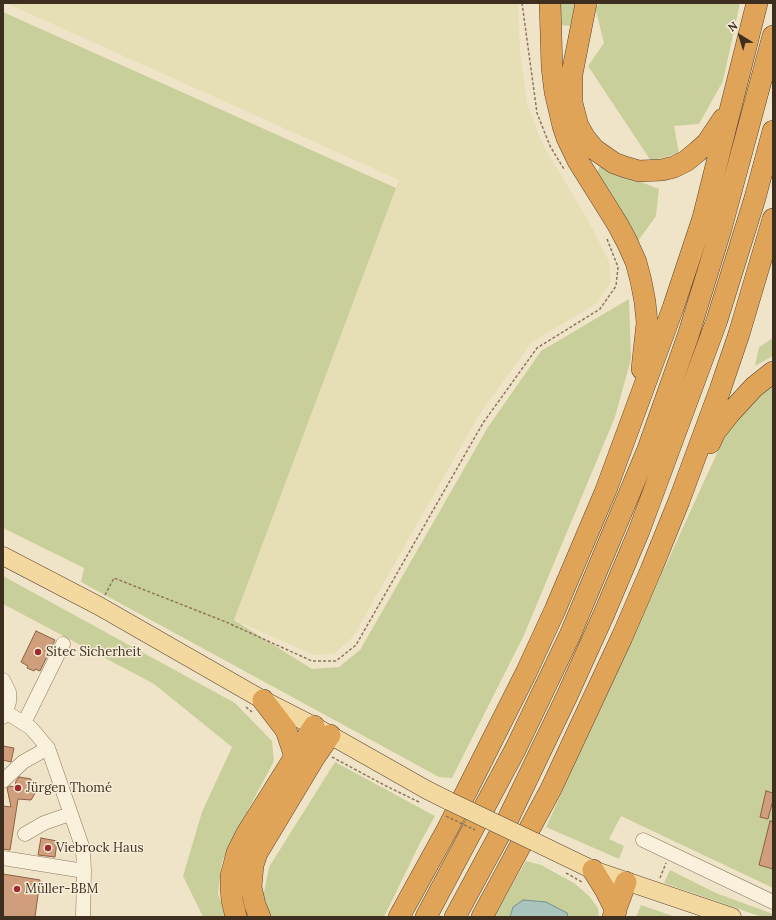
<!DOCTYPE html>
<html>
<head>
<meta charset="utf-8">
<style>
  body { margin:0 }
  #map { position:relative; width:776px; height:920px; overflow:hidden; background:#f0e4c8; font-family:Lora,serif }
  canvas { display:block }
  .frame { position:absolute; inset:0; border:4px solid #3d2e20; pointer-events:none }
  .north { position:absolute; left:720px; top:16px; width:40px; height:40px; -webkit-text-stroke:3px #f7eed8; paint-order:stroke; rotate:322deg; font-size:11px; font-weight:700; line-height:16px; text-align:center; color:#3d2e20 }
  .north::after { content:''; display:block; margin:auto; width:14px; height:18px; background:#3d2e20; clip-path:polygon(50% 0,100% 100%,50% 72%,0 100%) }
</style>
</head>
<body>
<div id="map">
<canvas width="776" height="920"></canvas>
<div class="frame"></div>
<div class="north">N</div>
</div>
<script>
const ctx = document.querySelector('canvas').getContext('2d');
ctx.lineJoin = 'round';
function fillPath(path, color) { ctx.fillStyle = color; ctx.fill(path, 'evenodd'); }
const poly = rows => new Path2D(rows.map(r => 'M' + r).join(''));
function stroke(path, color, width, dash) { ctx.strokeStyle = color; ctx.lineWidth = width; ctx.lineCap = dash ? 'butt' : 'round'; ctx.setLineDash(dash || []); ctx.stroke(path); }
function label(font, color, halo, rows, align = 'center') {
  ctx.font = font + ' Lora,serif'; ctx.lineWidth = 3; ctx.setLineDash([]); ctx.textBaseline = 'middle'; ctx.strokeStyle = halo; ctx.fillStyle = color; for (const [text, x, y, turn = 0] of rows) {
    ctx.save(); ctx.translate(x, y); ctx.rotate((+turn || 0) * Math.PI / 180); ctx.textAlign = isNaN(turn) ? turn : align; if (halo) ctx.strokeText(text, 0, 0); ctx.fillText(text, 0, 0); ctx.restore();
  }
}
const farmland = poly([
  [6,3,518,3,520,50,527,103,543,145,588,220,609,261,611,282,596,304,532,342,479,415,353,637,334,654,314,655,234,620,399,180]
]);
const green = poly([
  [557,3,575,3,570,26,560,25],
  [601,3,740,3,723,81,699,124,674,126,679,153,651,161,588,66,604,43,595,7],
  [3,12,396,188,234,620,312,669,339,667,360,650,488,427,541,351,629,299,631,359,615,417,524,635,452,778,439,777,81,582,84,568,3,528],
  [600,166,659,189,656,216,638,241,596,174],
  [773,338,773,356,755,366,759,347],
  [773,382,773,888,621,816,609,839,624,846,619,859,546,827,723,440,741,410],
  [3,576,235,703,272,741,274,761,239,827,222,862,218,894,227,917,203,917,183,876,202,812,232,747,154,684,3,604],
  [335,762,435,816,420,843,384,917,271,917,263,897,269,867],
  [526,861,541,865,574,883,589,896,598,908,599,917,568,917,566,913,513,907,510,917,494,917],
  [670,870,716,893,773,914,773,917,762,917,664,883],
  [641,905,676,917,636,917]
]);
const water = poly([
  [523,900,546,902,567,913,568,917,510,917,513,907,523,900]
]);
const building = poly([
  [36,631,55,640,40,671,35,669,34,671,27,668,28,666,21,662,36,631],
  [3,746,14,748,11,762,3,760,3,746],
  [19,777,31,779,30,789,37,790,31,800,18,799,10,850,3,849,3,806,11,807,7,788,10,786,15,787,16,781,19,777],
  [766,791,773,793,773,800,768,819,760,817,766,791],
  [770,821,773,822,773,869,759,865,770,821],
  [41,838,57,841,55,857,38,855,41,838],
  [3,874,40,880,35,917,3,917,3,874]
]);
const path = poly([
  [522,3,537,113,550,146,564,169],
  [105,595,114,578,226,622,312,661,336,661,356,645,483,423,537,348,600,309,616,286,618,267,607,239],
  [246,707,252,712],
  [332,757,386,786,419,802],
  [566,873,582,882],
  [660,878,666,863]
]);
const minor = poly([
  [3,680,9,692,9,702,6,712,3,717],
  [6,712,31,728,48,748,83,849,84,871,83,917],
  [24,723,63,644],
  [3,781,23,762,48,748],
  [25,834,44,823,70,814],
  [643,840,773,902],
  [3,858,84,871]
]);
const major = poly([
  [3,556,99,606,263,700,314,726,427,790,449,801],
  [535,842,593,870,732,917]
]);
const highway = poly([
  [550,3,552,68,555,92,563,126,567,138,578,161,618,225,627,242,636,262,641,281,645,302,647,323,642,369],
  [586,3,572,74,572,103,578,126,585,138,594,149,614,163,625,167,639,171,662,170,674,167,686,161,697,152,707,143,723,119],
  [710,443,715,432,730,413,754,387,773,372],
  [263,700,286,730,295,757],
  [593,870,606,891,616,911],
  [236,917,232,900,231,889,231,876,237,853,247,833,314,726],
  [260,917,255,905,251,887,253,865,257,853,314,758,330,735],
  [399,917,448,828,526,673,555,610,606,490,673,308,703,218,757,3],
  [426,917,516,748,570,635,648,449,688,336,721,229,773,36],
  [455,917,508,819,567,696,604,614,639,531,717,320,755,198,773,131],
  [482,917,551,789,622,637,651,570,679,501,720,390,739,334,773,219],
  [613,917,626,882]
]);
const pathBridge = poly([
  [446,816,475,830]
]);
const majorBridge = poly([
  [449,801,535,842]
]);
const markers = [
  [38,652,4,"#9e2a2b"],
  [18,788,4,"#9e2a2b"],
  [48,848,4,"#9e2a2b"],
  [17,889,4,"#9e2a2b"]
];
const poiNames = [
  ["Sitec Sicherheit",46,652],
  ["Jürgen Thomé",26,788],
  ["Viebrock Haus",56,848],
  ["Müller-BBM",25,889]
];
fillPath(farmland, '#e6deb5');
fillPath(green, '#c9cf9b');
fillPath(water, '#a9c4bc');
stroke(water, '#6f938a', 1);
fillPath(building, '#cf9f7d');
stroke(building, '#8d5f41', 1);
stroke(minor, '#8d765c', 15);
stroke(major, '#5b4430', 19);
stroke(highway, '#5b4430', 22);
stroke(path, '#8d765c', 1.5, [3, 2]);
stroke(minor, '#faf1dc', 14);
stroke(major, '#f3d9a0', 18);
stroke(highway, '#e0a458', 21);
stroke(majorBridge, '#5b4430', 19, []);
stroke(pathBridge, '#8d765c', 1.5, [3, 2]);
stroke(majorBridge, '#f3d9a0', 18);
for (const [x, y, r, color] of markers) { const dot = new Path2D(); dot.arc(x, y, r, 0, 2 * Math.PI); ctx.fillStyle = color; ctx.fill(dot); stroke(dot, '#f7eed8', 1.5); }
label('13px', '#3d2e20', '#f7eed8', poiNames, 'left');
</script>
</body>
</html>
